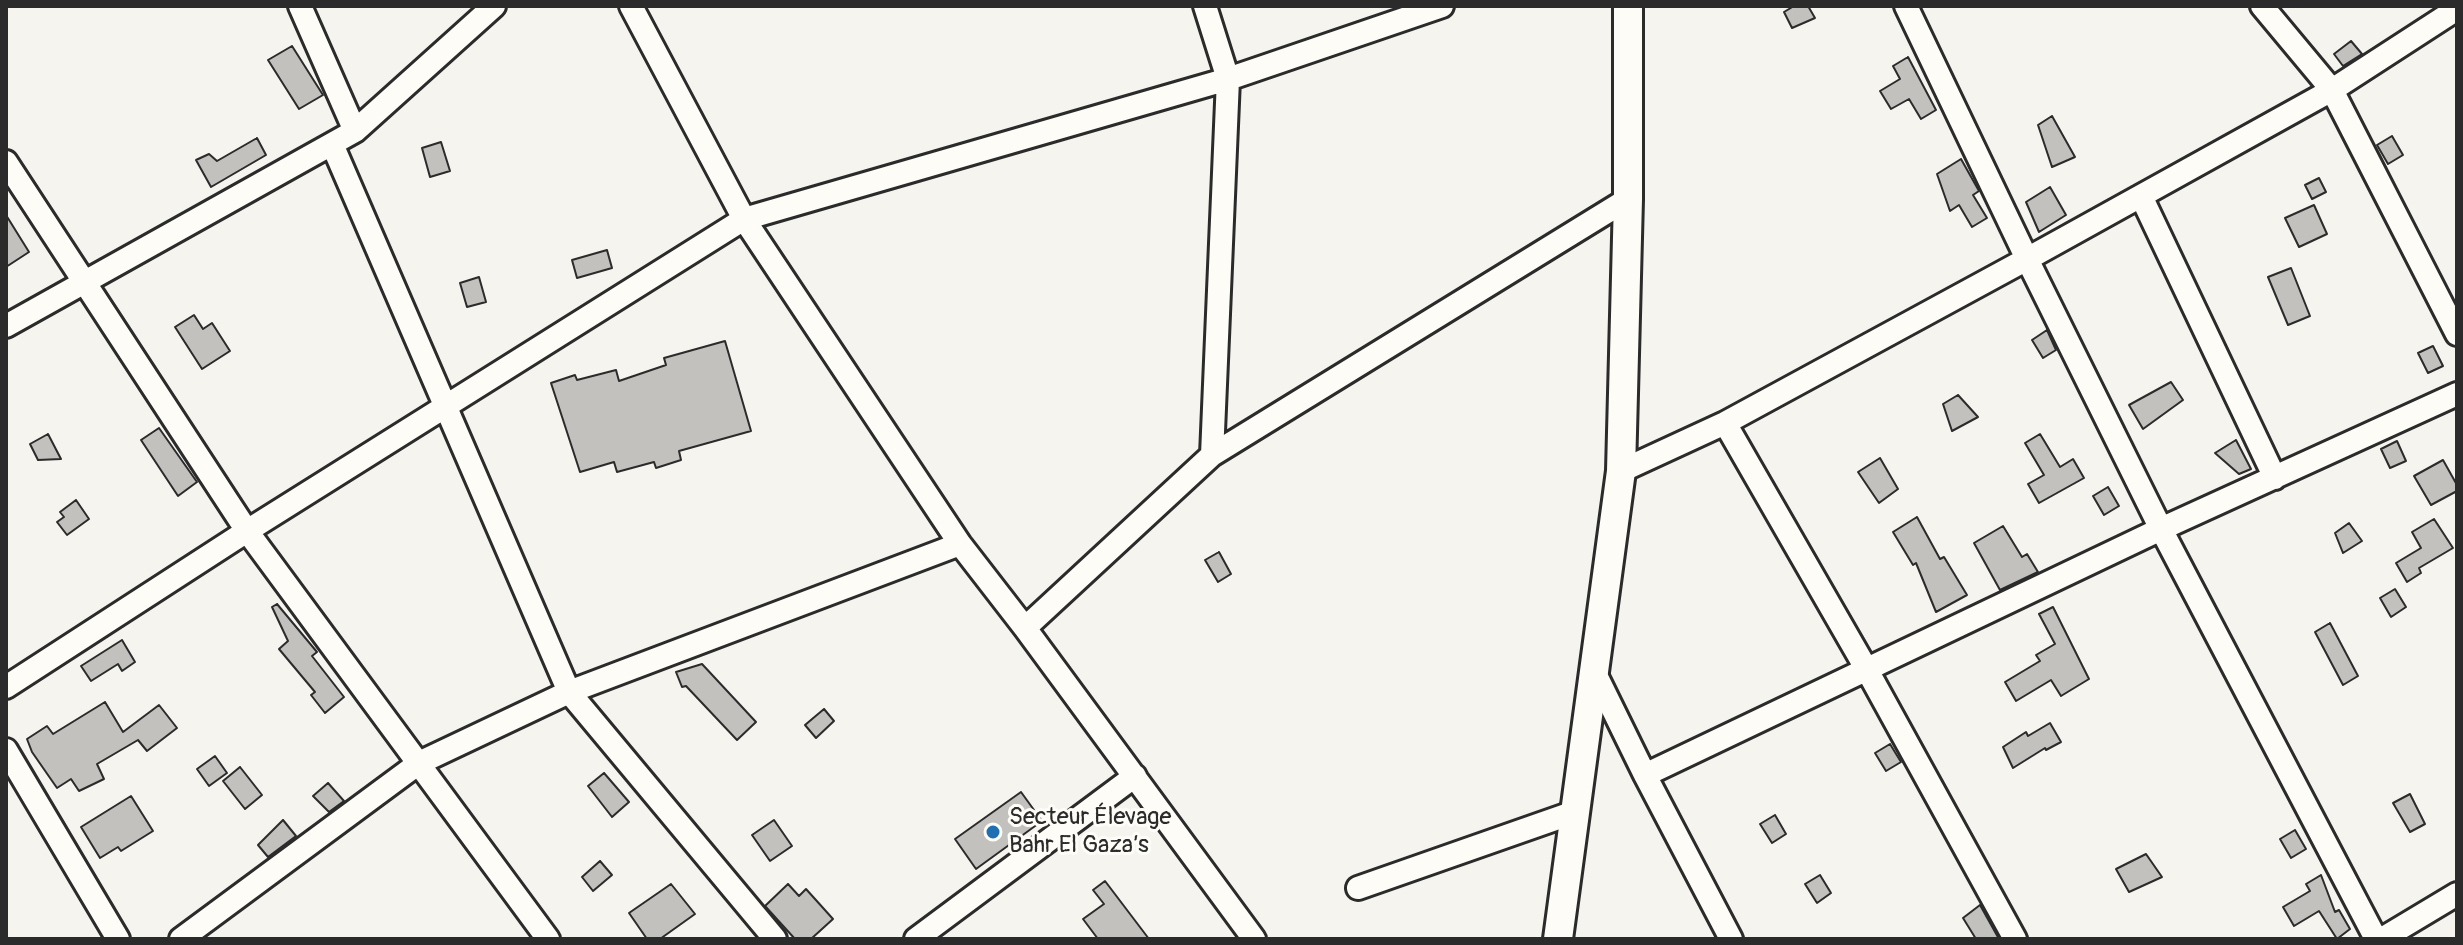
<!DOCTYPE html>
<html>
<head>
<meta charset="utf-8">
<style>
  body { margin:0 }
  #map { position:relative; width:2463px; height:945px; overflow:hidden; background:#f5f4ef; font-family:Pangolin,sans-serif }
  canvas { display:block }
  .frame { position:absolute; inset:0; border:8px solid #2b2b2b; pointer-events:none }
</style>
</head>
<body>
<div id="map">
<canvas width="2463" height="945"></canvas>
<div class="frame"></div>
</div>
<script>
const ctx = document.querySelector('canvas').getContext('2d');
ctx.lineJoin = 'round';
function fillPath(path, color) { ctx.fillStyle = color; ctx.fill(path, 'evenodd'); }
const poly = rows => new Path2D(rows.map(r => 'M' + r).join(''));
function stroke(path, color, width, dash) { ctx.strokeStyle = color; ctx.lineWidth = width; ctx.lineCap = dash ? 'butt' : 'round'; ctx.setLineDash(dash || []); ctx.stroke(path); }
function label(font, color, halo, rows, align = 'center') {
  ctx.font = font + ' Pangolin,sans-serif'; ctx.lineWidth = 6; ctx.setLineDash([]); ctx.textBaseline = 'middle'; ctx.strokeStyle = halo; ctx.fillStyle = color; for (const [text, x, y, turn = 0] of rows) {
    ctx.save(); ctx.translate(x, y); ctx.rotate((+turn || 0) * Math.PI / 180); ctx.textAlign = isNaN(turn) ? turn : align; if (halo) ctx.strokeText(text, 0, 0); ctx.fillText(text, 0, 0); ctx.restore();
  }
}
const building = poly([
  [1794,6,1808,6,1815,18,1792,28,1784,12,1794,6],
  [2351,41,2362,54,2343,66,2334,54,2351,41],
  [292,46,323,95,299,109,268,60,292,46],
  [1908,57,1936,110,1921,119,1909,99,1891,109,1880,91,1900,79,1893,66,1908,57],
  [2052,116,2075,157,2052,167,2038,125,2052,116],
  [2392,136,2403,155,2388,164,2377,145,2392,136],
  [257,138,266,155,211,187,196,160,209,154,217,161,257,138],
  [441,142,450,171,430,177,422,148,441,142],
  [1961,159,1979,191,1973,195,1987,218,1972,227,1959,205,1950,211,1937,174,1961,159],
  [2319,178,2326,192,2312,199,2305,185,2319,178],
  [2050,187,2066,215,2039,232,2026,202,2050,187],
  [2314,205,2327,234,2299,247,2285,218,2314,205],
  [6,215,29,252,6,267,6,215],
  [607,250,612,268,577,278,572,260,607,250],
  [2291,268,2310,316,2288,325,2268,277,2291,268],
  [479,277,486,302,467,307,460,283,479,277],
  [194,315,203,329,212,323,230,351,202,369,175,327,194,315],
  [2047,330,2056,350,2043,358,2032,340,2047,330],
  [725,341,751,431,679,451,681,460,656,468,654,462,617,472,614,462,580,472,551,383,575,375,577,380,616,370,619,381,666,365,664,358,725,341],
  [2433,346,2443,366,2428,373,2418,353,2433,346],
  [2171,382,2183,400,2143,429,2129,405,2171,382],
  [1958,395,1978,417,1952,431,1943,404,1958,395],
  [159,428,197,482,178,496,141,440,159,428],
  [48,434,61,459,38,460,30,444,48,434],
  [2040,434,2060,467,2073,459,2084,478,2039,503,2028,484,2044,475,2025,443,2040,434],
  [2236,440,2251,469,2239,474,2215,453,2236,440],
  [2397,441,2406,461,2390,468,2381,449,2397,441],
  [1880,458,1898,489,1879,503,1858,472,1880,458],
  [2443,460,2457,485,2457,491,2431,505,2414,476,2443,460],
  [2108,487,2119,506,2104,515,2093,496,2108,487],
  [76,500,89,519,67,535,57,522,64,517,60,512,76,500],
  [1917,517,1940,559,1944,557,1967,595,1936,612,1916,563,1913,565,1893,532,1917,517],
  [2434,519,2453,548,2419,568,2421,573,2407,582,2396,563,2421,548,2412,532,2434,519],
  [2349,523,2362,541,2343,553,2335,533,2349,523],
  [2003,526,2022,557,2027,554,2038,572,2000,590,1974,543,2003,526],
  [1219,552,1231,574,1218,582,1205,560,1219,552],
  [2395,589,2406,607,2391,617,2380,598,2395,589],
  [277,604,317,652,312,656,344,697,325,713,311,695,315,692,279,649,288,641,272,607,277,604],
  [2053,607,2089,679,2061,696,2051,680,2016,701,2005,682,2040,661,2036,655,2055,644,2039,614,2053,607],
  [2330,623,2358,676,2343,685,2315,632,2330,623],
  [122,640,135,662,122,671,118,664,91,681,81,666,122,640],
  [702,664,756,722,737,740,686,686,682,687,676,672,702,664],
  [105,702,123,732,159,705,177,728,147,751,138,740,97,764,104,779,79,791,71,779,57,788,32,752,27,739,47,726,53,734,105,702],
  [824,709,834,721,816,738,805,725,824,709],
  [2050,723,2061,742,2046,750,2045,748,2013,768,2003,747,2026,732,2028,736,2050,723],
  [1890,744,1901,762,1886,771,1875,753,1890,744],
  [215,756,227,773,209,786,197,769,215,756],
  [240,767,262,795,245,809,223,781,240,767],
  [604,773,629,802,612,817,588,786,604,773],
  [328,783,344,801,329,812,313,796,328,783],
  [1021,792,1042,821,976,869,955,839,1021,792],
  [2410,794,2425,824,2410,832,2393,803,2410,794],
  [131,796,153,831,121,851,118,847,100,858,81,827,131,796],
  [1775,815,1786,834,1772,843,1760,824,1775,815],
  [283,820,296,836,268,857,258,845,283,820],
  [774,820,792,846,770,861,752,835,774,820],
  [2295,830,2306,849,2291,858,2280,839,2295,830],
  [2146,854,2162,877,2129,892,2116,869,2146,854],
  [600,861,612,875,593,891,582,877,600,861],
  [1820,875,1831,893,1817,903,1805,884,1820,875],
  [2321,875,2335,912,2339,910,2350,929,2337,939,2319,911,2294,926,2283,907,2310,891,2306,884,2321,875],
  [1105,881,1149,939,1098,939,1083,919,1104,904,1093,890,1105,881],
  [671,884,695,914,660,939,647,939,629,913,671,884],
  [788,884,799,896,806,889,833,919,811,939,795,939,765,906,788,884],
  [1980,905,1999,939,1976,939,1963,918,1980,905]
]);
const minor = poly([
  [300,6,355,131],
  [631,6,744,219,960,544,1025,628,1254,939],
  [1205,6,1228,79,1212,455],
  [1906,6,2027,259,2161,529,2376,939],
  [2262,6,2332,90,2457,334],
  [332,144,569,692,775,939],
  [6,162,247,531,548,939],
  [2141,196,2275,478],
  [6,326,355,131,494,6],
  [1725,423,1867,670,2015,939],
  [1621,471,1725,423,2027,259,2332,90,2457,9],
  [1025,628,1212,455,1628,199],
  [1593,669,1645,775,1731,939],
  [6,687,247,531,744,219,1228,79,1442,6],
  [6,750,118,939],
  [1645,775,2161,529,2457,394],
  [1358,888,1575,812],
  [181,939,419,763,569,692,960,544],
  [916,939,1135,776],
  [2382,939,2457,894]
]);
const major = poly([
  [1558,939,1621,471,1628,199,1628,6]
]);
const markers = [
  [993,832,8,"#1f6fb2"]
];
const poiNames = [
  ["Secteur Élevage",1009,818],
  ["Bahr El Gaza’s",1009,846]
];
fillPath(building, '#c2c1be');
stroke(building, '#2b2b2b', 2);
stroke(minor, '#2b2b2b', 28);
stroke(major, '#2b2b2b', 34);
stroke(minor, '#fdfcf7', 22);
stroke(major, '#fdfcf7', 28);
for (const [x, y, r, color] of markers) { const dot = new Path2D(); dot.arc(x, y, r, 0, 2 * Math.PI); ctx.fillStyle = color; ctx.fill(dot); stroke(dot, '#fdfcf7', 3); }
label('24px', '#2b2b2b', '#fdfcf7', poiNames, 'left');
</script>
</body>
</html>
